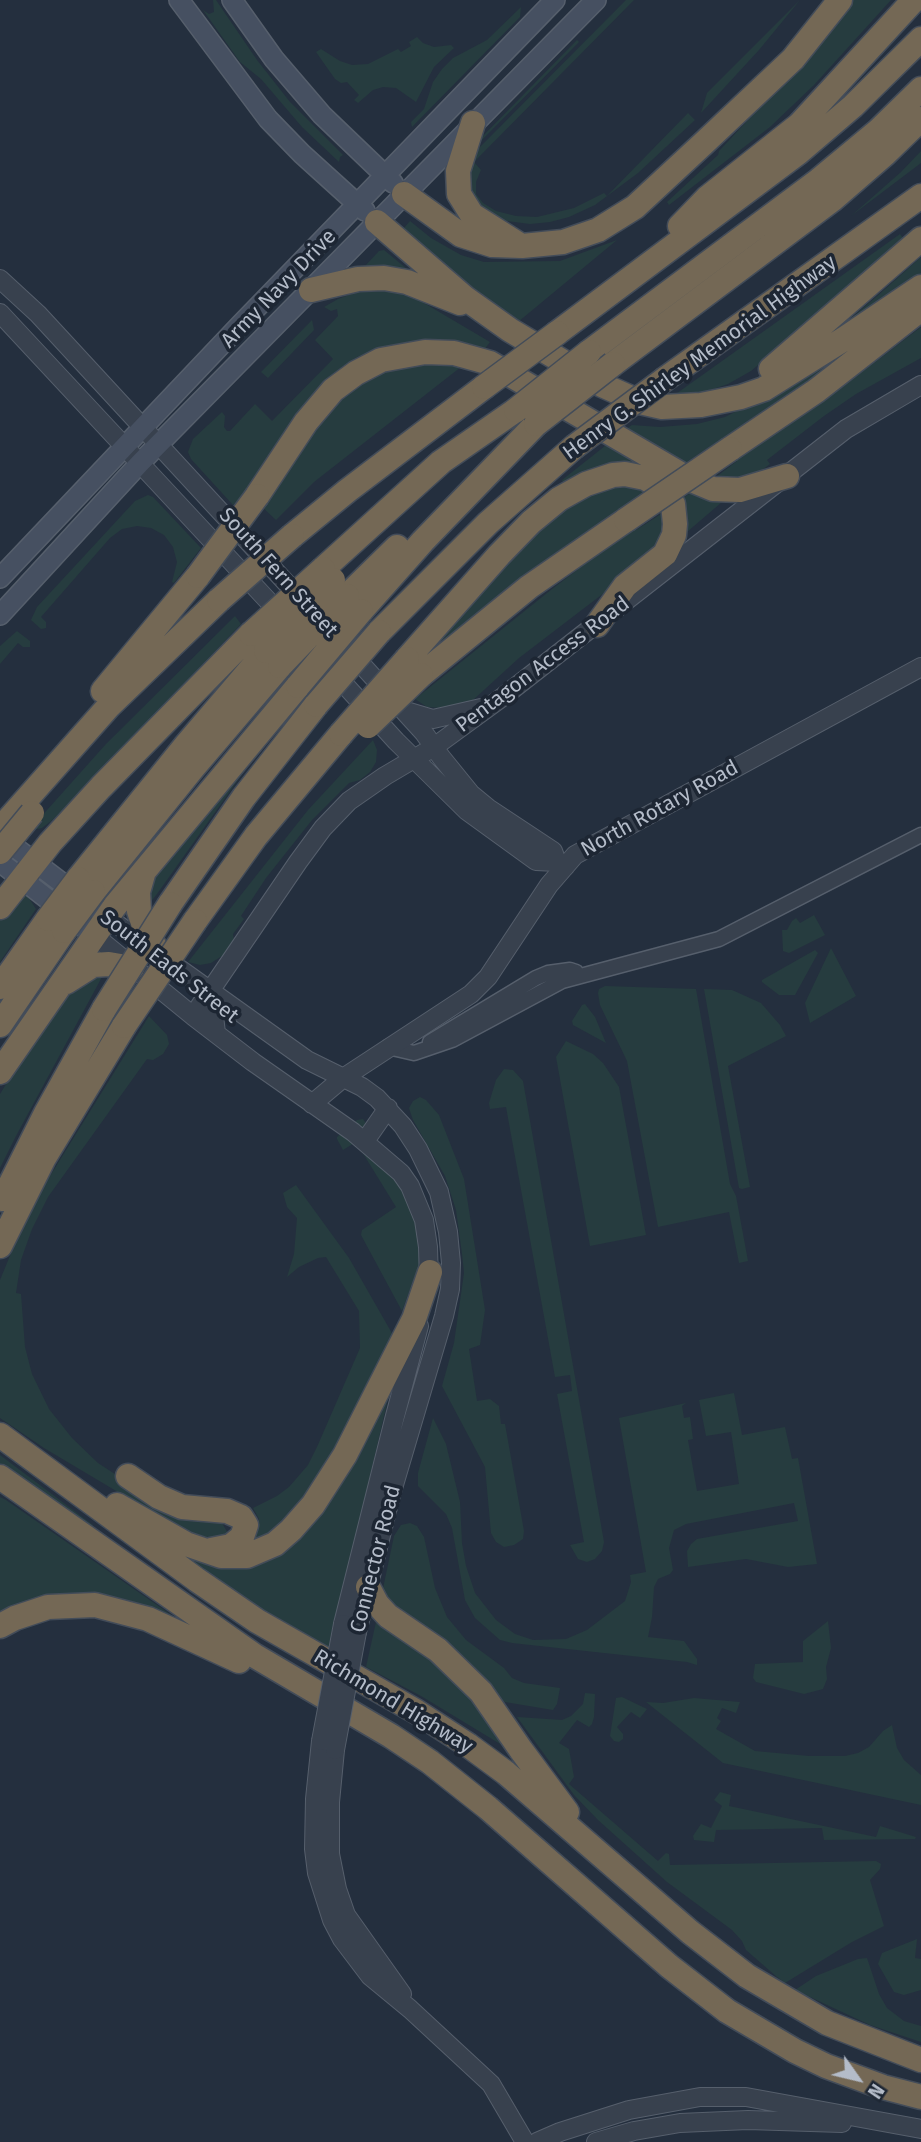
<!DOCTYPE html>
<html>
<head>
<meta charset="utf-8">
<style>
  body { margin:0 }
  #map { position:relative; width:921px; height:2142px; overflow:hidden; background:#242f3e; font-family:"Fira Sans",sans-serif }
  canvas { display:block }
  .north { position:absolute; left:823px; top:2044px; width:70px; height:70px; -webkit-text-stroke:5px #1d2633; paint-order:stroke; rotate:124deg; font-size:19px; font-weight:700; line-height:28px; text-align:center; color:#b4bcc9 }
  .north::after { content:''; display:block; margin:auto; width:24px; height:32px; background:#b4bcc9; clip-path:polygon(50% 0,100% 100%,50% 72%,0 100%) }
</style>
</head>
<body>
<div id="map">
<canvas width="921" height="2142"></canvas>
<div class="north">N</div>
</div>
<script>
const ctx = document.querySelector('canvas').getContext('2d');
ctx.lineJoin = 'round';
function fillPath(path, color) { ctx.fillStyle = color; ctx.fill(path, 'evenodd'); }
const poly = rows => new Path2D(rows.map(r => 'M' + r).join(''));
function stroke(path, color, width, dash) { ctx.strokeStyle = color; ctx.lineWidth = width; ctx.lineCap = dash ? 'butt' : 'round'; ctx.setLineDash(dash || []); ctx.stroke(path); }
function label(font, color, halo, rows, align = 'center') {
  ctx.font = font + ' "Fira Sans",sans-serif'; ctx.lineWidth = 7; ctx.setLineDash([]); ctx.textBaseline = 'middle'; ctx.strokeStyle = halo; ctx.fillStyle = color; for (const [text, x, y, turn = 0] of rows) {
    ctx.save(); ctx.translate(x, y); ctx.rotate((+turn || 0) * Math.PI / 180); ctx.textAlign = isNaN(turn) ? turn : align; if (halo) ctx.strokeText(text, 0, 0); ctx.fillText(text, 0, 0); ctx.restore();
  }
}
const green = poly([
  [213,0,216,0,257,60,290,102,343,155,340,157,339,162,302,127,261,79,240,62,203,10,209,14,214,12],
  [626,0,634,0,474,162,481,170,476,182,476,194,483,203,496,211,516,216,537,217,574,208,604,193,607,196,688,113,695,120,638,173,595,205,569,217,550,222,530,224,499,220,467,197,466,166,480,147],
  [800,0,759,50,701,113,707,93],
  [849,0,891,0,814,85,770,127,669,205,667,202,718,155,719,151,790,75],
  [521,7,520,17,412,127,411,122,424,109,433,82,442,69,453,58,487,40],
  [417,37,423,43,434,47,451,45,454,48,434,67,416,102,396,88,383,87,373,90,358,103,354,100,359,95,347,82,341,83,335,79,316,52,321,49,340,61,352,65,368,64,398,49,401,52,411,46,409,42],
  [577,40,579,42,477,145,475,144],
  [921,151,921,163,851,216,901,172],
  [410,221,431,238,461,255,484,262,560,261,617,240,518,322,486,302,429,252,404,228],
  [900,234,905,241,751,371,728,384,699,394,673,396],
  [384,250,412,273,364,270,365,266,379,251],
  [921,257,921,277,843,325,876,297],
  [383,285,425,300,424,303,490,342,484,350,431,341,407,342,357,357,338,370,315,392,288,427,247,491,233,505,191,459,188,452,193,439,222,412,225,416,224,427,227,431,230,431,255,404,272,421,333,359,315,340,338,316,337,309,331,311,324,307,338,299,354,293,355,287],
  [312,320,314,330,268,378,261,372],
  [921,327,921,358,856,394,824,416,767,460,770,464,753,477,712,480,737,461,736,458,866,369],
  [866,335,826,369,684,464,623,431,632,425,660,427,697,424,725,417,757,401],
  [406,361,466,363,314,482,276,520,260,505,318,417,357,379],
  [610,442,667,476,564,484,562,480],
  [616,483,647,490,441,641,439,638,465,605,563,504],
  [695,490,722,502,680,538,677,502],
  [148,495,153,497,201,548,174,583,172,582,177,562,173,547,164,535,151,528,137,526,122,529,110,538,41,617,46,622,46,628,41,629,31,620,37,607,135,501],
  [664,512,665,534,651,557,519,658,473,700,457,709,427,707,415,699,552,589,634,527,636,530],
  [235,616,241,624,75,799,50,822,42,828,33,830,31,828,106,744],
  [17,631,30,641,30,647,23,647,18,643,0,664,0,646],
  [373,740,377,750,376,762,370,772,360,780,349,783,312,820,266,878,241,916,244,919,233,934,234,941,225,954,211,963,200,965,188,962,308,810],
  [248,766,157,894,145,909,146,882],
  [22,895,27,895,36,909,0,962,0,919],
  [814,915,825,935,789,953,783,951,782,930,787,930,792,921,796,918,800,923],
  [831,948,856,996,810,1023,805,1003],
  [815,950,818,953,795,995,779,995,762,982,762,980],
  [102,977,16,1136,0,1168,0,1094,24,1055,76,985,88,978],
  [605,986,696,989,730,1184,736,1196,748,1261,739,1263,729,1212,658,1227,627,1061,600,1005,598,993,599,989],
  [704,989,732,990,761,1003,780,1025,786,1036,728,1066,750,1187,742,1189,739,1188],
  [585,1004,595,1017,606,1043,573,1025,572,1021,582,1005],
  [149,1016,167,1035,169,1044,163,1054,153,1060,147,1059,48,1197,32,1229,21,1260,16,1293,21,1294,25,1347,32,1374,49,1409,72,1438,98,1463,124,1480,220,1520,228,1533,224,1540,204,1538,180,1529,44,1448,0,1418,0,1280,16,1241,40,1192],
  [566,1041,593,1054,603,1063,619,1087,646,1235,590,1246,556,1057],
  [504,1069,513,1070,523,1081,604,1542,602,1551,595,1559,587,1562,578,1559,570,1545,584,1542,557,1394,572,1391,570,1375,555,1377,506,1107,490,1109,489,1103,496,1080],
  [420,1097,426,1100,439,1115,464,1179,485,1310,480,1345,469,1349,477,1401,490,1399,499,1406,501,1424,505,1424,524,1531,523,1539,514,1545,504,1547,496,1542,491,1533,485,1467,442,1386,454,1343,464,1273,462,1254,456,1210,445,1176,413,1120,409,1108,413,1101],
  [363,1119,389,1156,413,1212,420,1250,421,1272,415,1276,402,1311,361,1235,362,1230,396,1207,356,1142,343,1150,337,1139,337,1137,357,1120],
  [296,1185,349,1258,393,1335,352,1426,285,1527,247,1546,255,1534,259,1519,253,1508,277,1496,289,1487,308,1465,317,1447,360,1348,359,1311,326,1257,318,1258,299,1267,287,1277,294,1254,297,1218,287,1207,283,1193],
  [391,1386,343,1592,334,1620,328,1650,243,1597,186,1557,187,1553,266,1557],
  [734,1393,742,1435,785,1427,792,1459,798,1458,817,1564,788,1567,746,1559,688,1567,687,1551,691,1544,697,1539,798,1521,794,1503,686,1524,674,1530,669,1548,673,1570,670,1574,658,1579,654,1587,652,1617,648,1637,684,1641,697,1659,697,1665,687,1662,512,1643,500,1640,475,1618,465,1600,452,1528,446,1514,418,1486,418,1473,433,1418,446,1444,460,1502,462,1543,466,1566,475,1593,496,1620,515,1634,533,1640,566,1639,587,1630,625,1601,631,1582,630,1575,646,1572,619,1418,686,1403,682,1406,684,1418,690,1417,693,1439,688,1440,697,1491,739,1484,731,1432,706,1436,699,1400],
  [0,1455,93,1525,91,1528,0,1466],
  [0,1497,6,1500,193,1630,155,1616,0,1618],
  [410,1523,417,1526,424,1537,435,1588,447,1617,466,1640,504,1668,512,1678,524,1683,560,1688,557,1704,553,1710,505,1702,497,1698,381,1598,394,1536,401,1525],
  [379,1619,438,1657,515,1753,421,1696,366,1667,376,1622],
  [828,1621,831,1648,826,1667,827,1679,823,1689,804,1694,756,1682,753,1678,755,1664,803,1662,803,1641],
  [585,1693,595,1694,594,1717,592,1724,589,1727,577,1720,559,1743,569,1749,574,1777,569,1784,658,1861,666,1853,669,1854,670,1865,876,1861,881,1864,880,1869,870,1880,884,1926,852,1942,785,1983,777,1977,746,1950,742,1941,732,1930,667,1882,598,1820,574,1795,517,1717,562,1720,571,1716,583,1704],
  [622,1697,647,1709,640,1718,631,1712,617,1727,623,1734,623,1739,619,1742,614,1741,610,1736,616,1698],
  [694,1698,740,1702,736,1713,722,1708,717,1718,721,1721,716,1729,755,1751,809,1756,845,1756,858,1753,869,1747,883,1731,892,1725,897,1748,904,1760,921,1775,921,1805,723,1763,646,1702,663,1703],
  [720,1792,731,1795,729,1806,876,1837,880,1826,916,1837,915,1839,824,1840,822,1828,716,1830,714,1842,694,1840,693,1836,701,1824,711,1828,722,1806,714,1800],
  [917,1939,915,1958,921,1959,921,1990,904,1995,894,1992,878,1964,882,1953],
  [867,1958,879,1994,887,2008,904,2021,921,2026,921,2042,870,2025,795,1990,816,1976,858,1959]
]);
const minor = poly([
  [430,1042,536,978,548,973,570,970,576,972],
  [388,1047,414,1053,452,1040,562,981,719,939,921,835]
]);
const tertiary = poly([
  [0,279,38,314,302,600],
  [0,313,285,619],
  [331,631,424,733,441,757,471,794,488,808,553,851,557,862,565,867],
  [313,650,396,741,467,811,536,861,557,862],
  [403,710,433,719,481,708],
  [107,917,307,1060,362,1087,377,1098,403,1126,418,1149,439,1192,448,1232,451,1263,450,1289,444,1316,391,1495,357,1632],
  [95,936,193,1016,253,1062,353,1132,401,1173,410,1186,424,1220,428,1247,429,1282],
  [211,991,216,1033],
  [193,1016,298,862,323,828,349,801,385,776,434,747,504,696,846,429,921,385],
  [312,1104,343,1078,471,994,488,977,549,885,575,855,921,667],
  [365,1141,388,1108],
  [343,1624,395,1416,419,1326],
  [321,1741,315,1799,314,1849,317,1873,332,1920,342,1939,370,1976,410,2009,491,2084,525,2142],
  [335,1750,330,1802,330,1854,337,1889,346,1915,402,1994],
  [537,2142,560,2132,629,2110,700,2097,746,2097,921,2129],
  [596,2142,634,2131,680,2123,748,2120,842,2123]
]);
const secondary = poly([
  [179,0,268,119,302,154,365,211],
  [232,0,274,59,322,115,393,183],
  [0,578,239,326,555,0],
  [0,615,140,463,596,0],
  [0,836,107,917],
  [0,862,95,936]
]);
const motorway = poly([
  [473,123,458,171,459,194,472,215,518,244],
  [404,194,461,235,492,245,522,246,563,242,598,230,635,207,705,142,793,59,840,0],
  [377,222,465,298,510,330,602,385,640,402,662,407,701,405,741,397,764,389,844,339,921,287],
  [680,226,707,198,799,125,914,0],
  [311,290,358,279,384,278,407,282,460,303],
  [557,333,798,153,853,106,921,39],
  [589,352,819,180,878,131,921,89],
  [613,364,832,200,885,154,921,119],
  [771,369,921,239],
  [665,379,921,196],
  [730,449,816,391,921,309],
  [257,496,306,422,333,390,356,373,381,360,425,352,454,353,490,363,689,479,713,489,740,490,787,476],
  [292,536,347,491,484,387],
  [323,569,441,462,516,410],
  [347,596,397,547],
  [361,611,423,541,536,424],
  [379,632,488,523,574,447],
  [407,659,499,555,531,522,559,499,586,484,613,475,625,474,645,478,660,487,673,504,675,524,674,535,665,554,625,586,597,625],
  [421,675,529,587,626,520],
  [103,691,198,576],
  [0,829,109,706,219,600],
  [144,871,138,892,139,911,146,932,158,952],
  [78,879,186,745,266,651],
  [93,892,193,768,280,666],
  [170,904,244,797,316,705],
  [0,907,50,843,101,787,251,634],
  [195,921,256,836,341,734],
  [66,982,93,965,109,964,132,968],
  [0,987,48,919],
  [0,1025,64,931],
  [0,1072,115,906,298,686],
  [3,1199,46,1113,104,1009],
  [0,1246,44,1158,124,1026],
  [0,1435,197,1580,257,1621,417,1712,468,1745,506,1773,690,1932,747,1976,827,2023,921,2060],
  [128,1476,159,1497,182,1507,227,1511,241,1517,246,1525,242,1537,231,1546,211,1550],
  [0,1477,255,1656,391,1736,430,1762,488,1808,669,1966,727,2011,795,2051,826,2066,883,2087,921,2097],
  [117,1505,186,1544,221,1556,247,1556,275,1544,291,1530,313,1505,345,1455,414,1319,430,1272],
  [368,1587,377,1604,388,1616,438,1650,481,1692,521,1750,567,1812],
  [0,1626,15,1618,48,1607,95,1605,148,1619,239,1661]
]);
const tertiaryBridge = poly([
  [321,1741,343,1624],
  [335,1750,357,1632]
]);
const motorwayBridge = poly([
  [484,387,557,333],
  [516,410,589,352],
  [536,424,613,364],
  [574,447,665,379],
  [626,520,730,449],
  [198,576,257,496],
  [219,600,292,536],
  [251,634,323,569],
  [266,651,333,580],
  [280,666,347,596],
  [298,686,361,611],
  [316,705,379,632],
  [368,726,421,675],
  [341,734,407,659],
  [0,852,32,813],
  [48,919,78,879],
  [64,931,93,892],
  [104,1009,170,904],
  [124,1026,195,921]
]);
const streetNames = [
  ["Army Navy Drive",279,289,-46],
  ["Henry G. Shirley Memorial Highway",700,358,-36],
  ["South Fern Street",278,573,48],
  ["Pentagon Access Road",543,665,-37],
  ["North Rotary Road",660,809,-29],
  ["South Eads Street",169,967,38],
  ["Connector Road",376,1559,-76],
  ["Richmond Highway",393,1702,31]
];
fillPath(green, '#263c3f');
stroke(minor, '#565f6c', 17);
stroke(tertiary, '#565f6c', 20);
stroke(secondary, '#565f6c', 22);
stroke(motorway, '#434c59', 27);
stroke(minor, '#38414e', 14);
stroke(tertiary, '#38414e', 18);
stroke(secondary, '#465061', 19);
stroke(motorway, '#746855', 24);
stroke(tertiaryBridge, '#565f6c', 20, []);
stroke(motorwayBridge, '#434c59', 27, []);
stroke(tertiaryBridge, '#38414e', 18);
stroke(motorwayBridge, '#746855', 24);
label('21px', '#b4bcc9', '#1d2633', streetNames);
</script>
</body>
</html>
